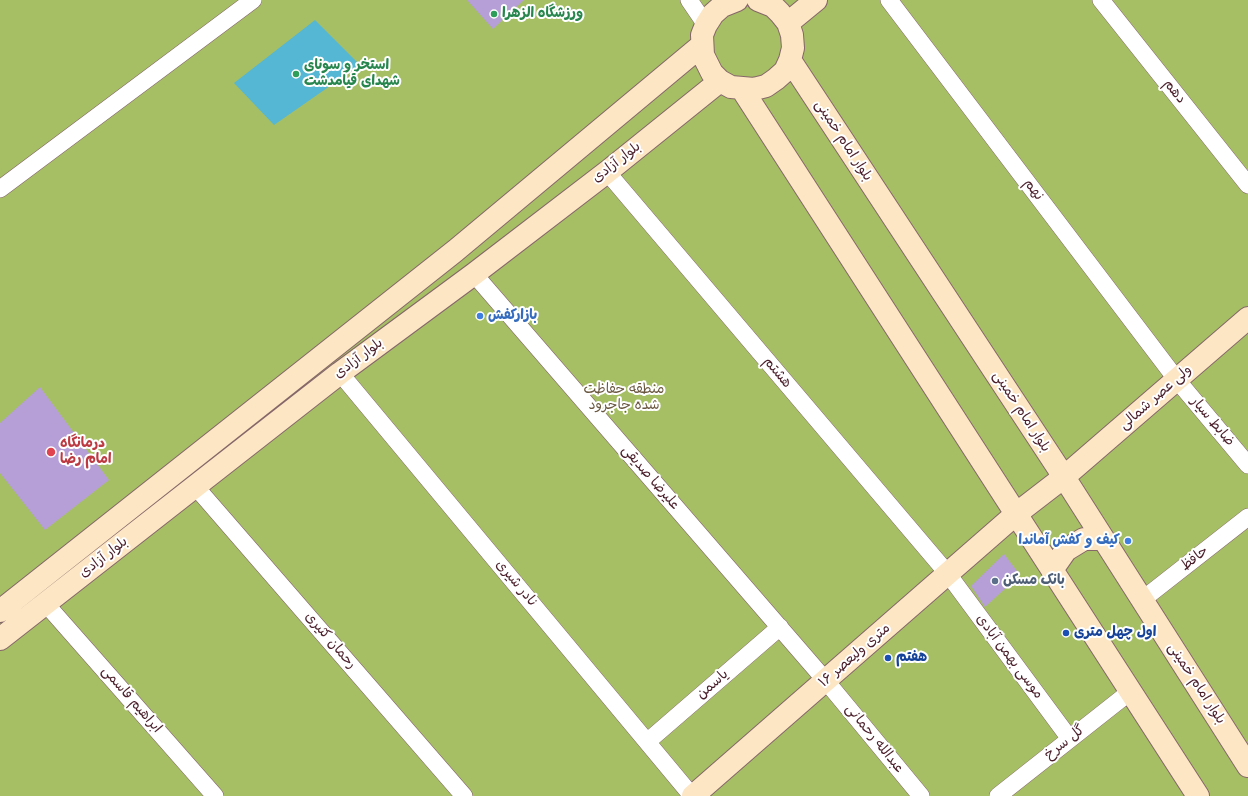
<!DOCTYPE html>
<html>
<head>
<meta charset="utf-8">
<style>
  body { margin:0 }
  canvas { display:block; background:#f6eddb }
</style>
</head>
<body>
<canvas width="1248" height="796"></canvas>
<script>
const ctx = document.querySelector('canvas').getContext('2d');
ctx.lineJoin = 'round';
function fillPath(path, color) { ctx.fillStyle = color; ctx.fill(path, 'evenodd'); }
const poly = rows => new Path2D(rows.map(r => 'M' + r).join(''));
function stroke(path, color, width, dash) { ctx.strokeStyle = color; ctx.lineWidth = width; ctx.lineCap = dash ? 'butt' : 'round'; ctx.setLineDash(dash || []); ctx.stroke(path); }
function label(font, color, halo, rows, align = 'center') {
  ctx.font = font + ' Mynerve,"Playpen Sans Arabic",sans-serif'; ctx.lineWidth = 4; ctx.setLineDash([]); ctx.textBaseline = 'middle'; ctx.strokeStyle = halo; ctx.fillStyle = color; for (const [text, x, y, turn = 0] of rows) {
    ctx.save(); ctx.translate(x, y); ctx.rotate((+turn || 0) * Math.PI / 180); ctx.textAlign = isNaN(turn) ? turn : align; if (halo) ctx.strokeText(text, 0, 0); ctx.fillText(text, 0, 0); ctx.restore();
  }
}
const green = poly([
  [0,0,1248,0,1248,796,0,796]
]);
const water = poly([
  [315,20,360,65,274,125,234,83]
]);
const building = poly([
  [467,0,524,0,493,29],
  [40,387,109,480,45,530,0,473,0,423],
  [1004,554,1020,575,985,607,971,586]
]);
const street = poly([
  [689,0,706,25],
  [889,0,1177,380,1248,465],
  [1101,0,1248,185],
  [607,172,948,574,1070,739],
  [0,189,253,0],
  [474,274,826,681,921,796],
  [340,373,692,796],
  [195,486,464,796],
  [1142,600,1248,517],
  [46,604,215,796],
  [647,742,780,627],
  [998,796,1131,691]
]);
const secondary = poly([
  [737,0,722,6,713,14,706,25,702,35,703,55,712,73,720,81,731,87,754,89,766,86,776,79,785,71,790,60,793,48,792,35,788,23,780,13,773,6,758,0],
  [788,23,816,0],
  [790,60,1064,477,1248,766],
  [742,89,1198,796],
  [1052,570,1066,550,1084,539,1103,539],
  [0,611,455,251,702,45],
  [0,639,340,373,474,274,607,172,720,81],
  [693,796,1016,514,1064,477,1248,318]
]);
const markers = [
  [494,14,4,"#2e9e5b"],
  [296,74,4,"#2e9e5b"],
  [480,316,4,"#3f7fe0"],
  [51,452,5,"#e0444e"],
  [1128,541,4,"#3f7fe0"],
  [995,581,4,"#5c6f8a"],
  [1066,633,4,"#1a4fb4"],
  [888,658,4,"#1a4fb4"]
];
const leisureNames = [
  ["ورزشگاه الزهرا",502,14],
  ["استخر و سونای",304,66],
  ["شهدای قیامدشت",304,82]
];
const streetNames = [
  ["دهم",1174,92,51],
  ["بلوار امام خمینی",843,141,57],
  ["بلوار آزادی",617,163,-38],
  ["نهم",1033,190,53],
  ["بلوار آزادی",359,359,-37],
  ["هشتم",777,373,50],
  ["ولی عصر شمالی",1156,398,-41],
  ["بلوار امام خمینی",1021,412,57],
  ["ضابط سیار",1212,422,50],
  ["علیرضا صدیقی",650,478,49],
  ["بلوار آزادی",104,558,-38],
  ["حافظ",1195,559,-38],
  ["نادر شیری",516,584,50],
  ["رحمان کثیری",330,641,49],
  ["۱۶ متری ولیعصر",855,656,-41],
  ["موسی بهمن آبادی",1009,657,53],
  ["بلوار امام خمینی",1196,684,57],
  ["یاسمن",713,685,-41],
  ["ابراهیم قاسمی",131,700,49],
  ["عبدالله رحمانی",874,739,51],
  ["گل سرخ",1065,743,-38]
];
const shopNames = [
  ["بازارکفش",488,316],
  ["کیف و کفش آماندا",1120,541,"right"]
];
const parkNames = [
  ["منطقه حفاظت",624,390],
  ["شده جاجرود",624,406]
];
const healthNames = [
  ["درمانگاه",60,444],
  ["امام رضا",60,460]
];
const serviceNames = [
  ["بانک مسکن",1003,581]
];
const transitNames = [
  ["اول چهل متری",1074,633],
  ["هفتم",896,658]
];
fillPath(green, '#a6bf65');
fillPath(water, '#55b7d4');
fillPath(building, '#b59fd6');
stroke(street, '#866769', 18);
stroke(secondary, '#866769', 24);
stroke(street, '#fff', 17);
stroke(secondary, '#fce6c4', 22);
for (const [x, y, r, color] of markers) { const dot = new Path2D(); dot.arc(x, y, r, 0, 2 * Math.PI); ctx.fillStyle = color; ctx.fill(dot); stroke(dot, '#fff', 1.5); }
label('bold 14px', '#27864d', '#fff', leisureNames, 'left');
label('14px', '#4a1f2b', '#fff', streetNames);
label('bold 14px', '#366cbe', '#fff', shopNames, 'left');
label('14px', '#6a573f', '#fff', parkNames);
label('bold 14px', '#be3a42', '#fff', healthNames, 'left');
label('bold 14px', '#4e5e75', '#fff', serviceNames, 'left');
label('bold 14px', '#164399', '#fff', transitNames, 'left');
</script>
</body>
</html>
